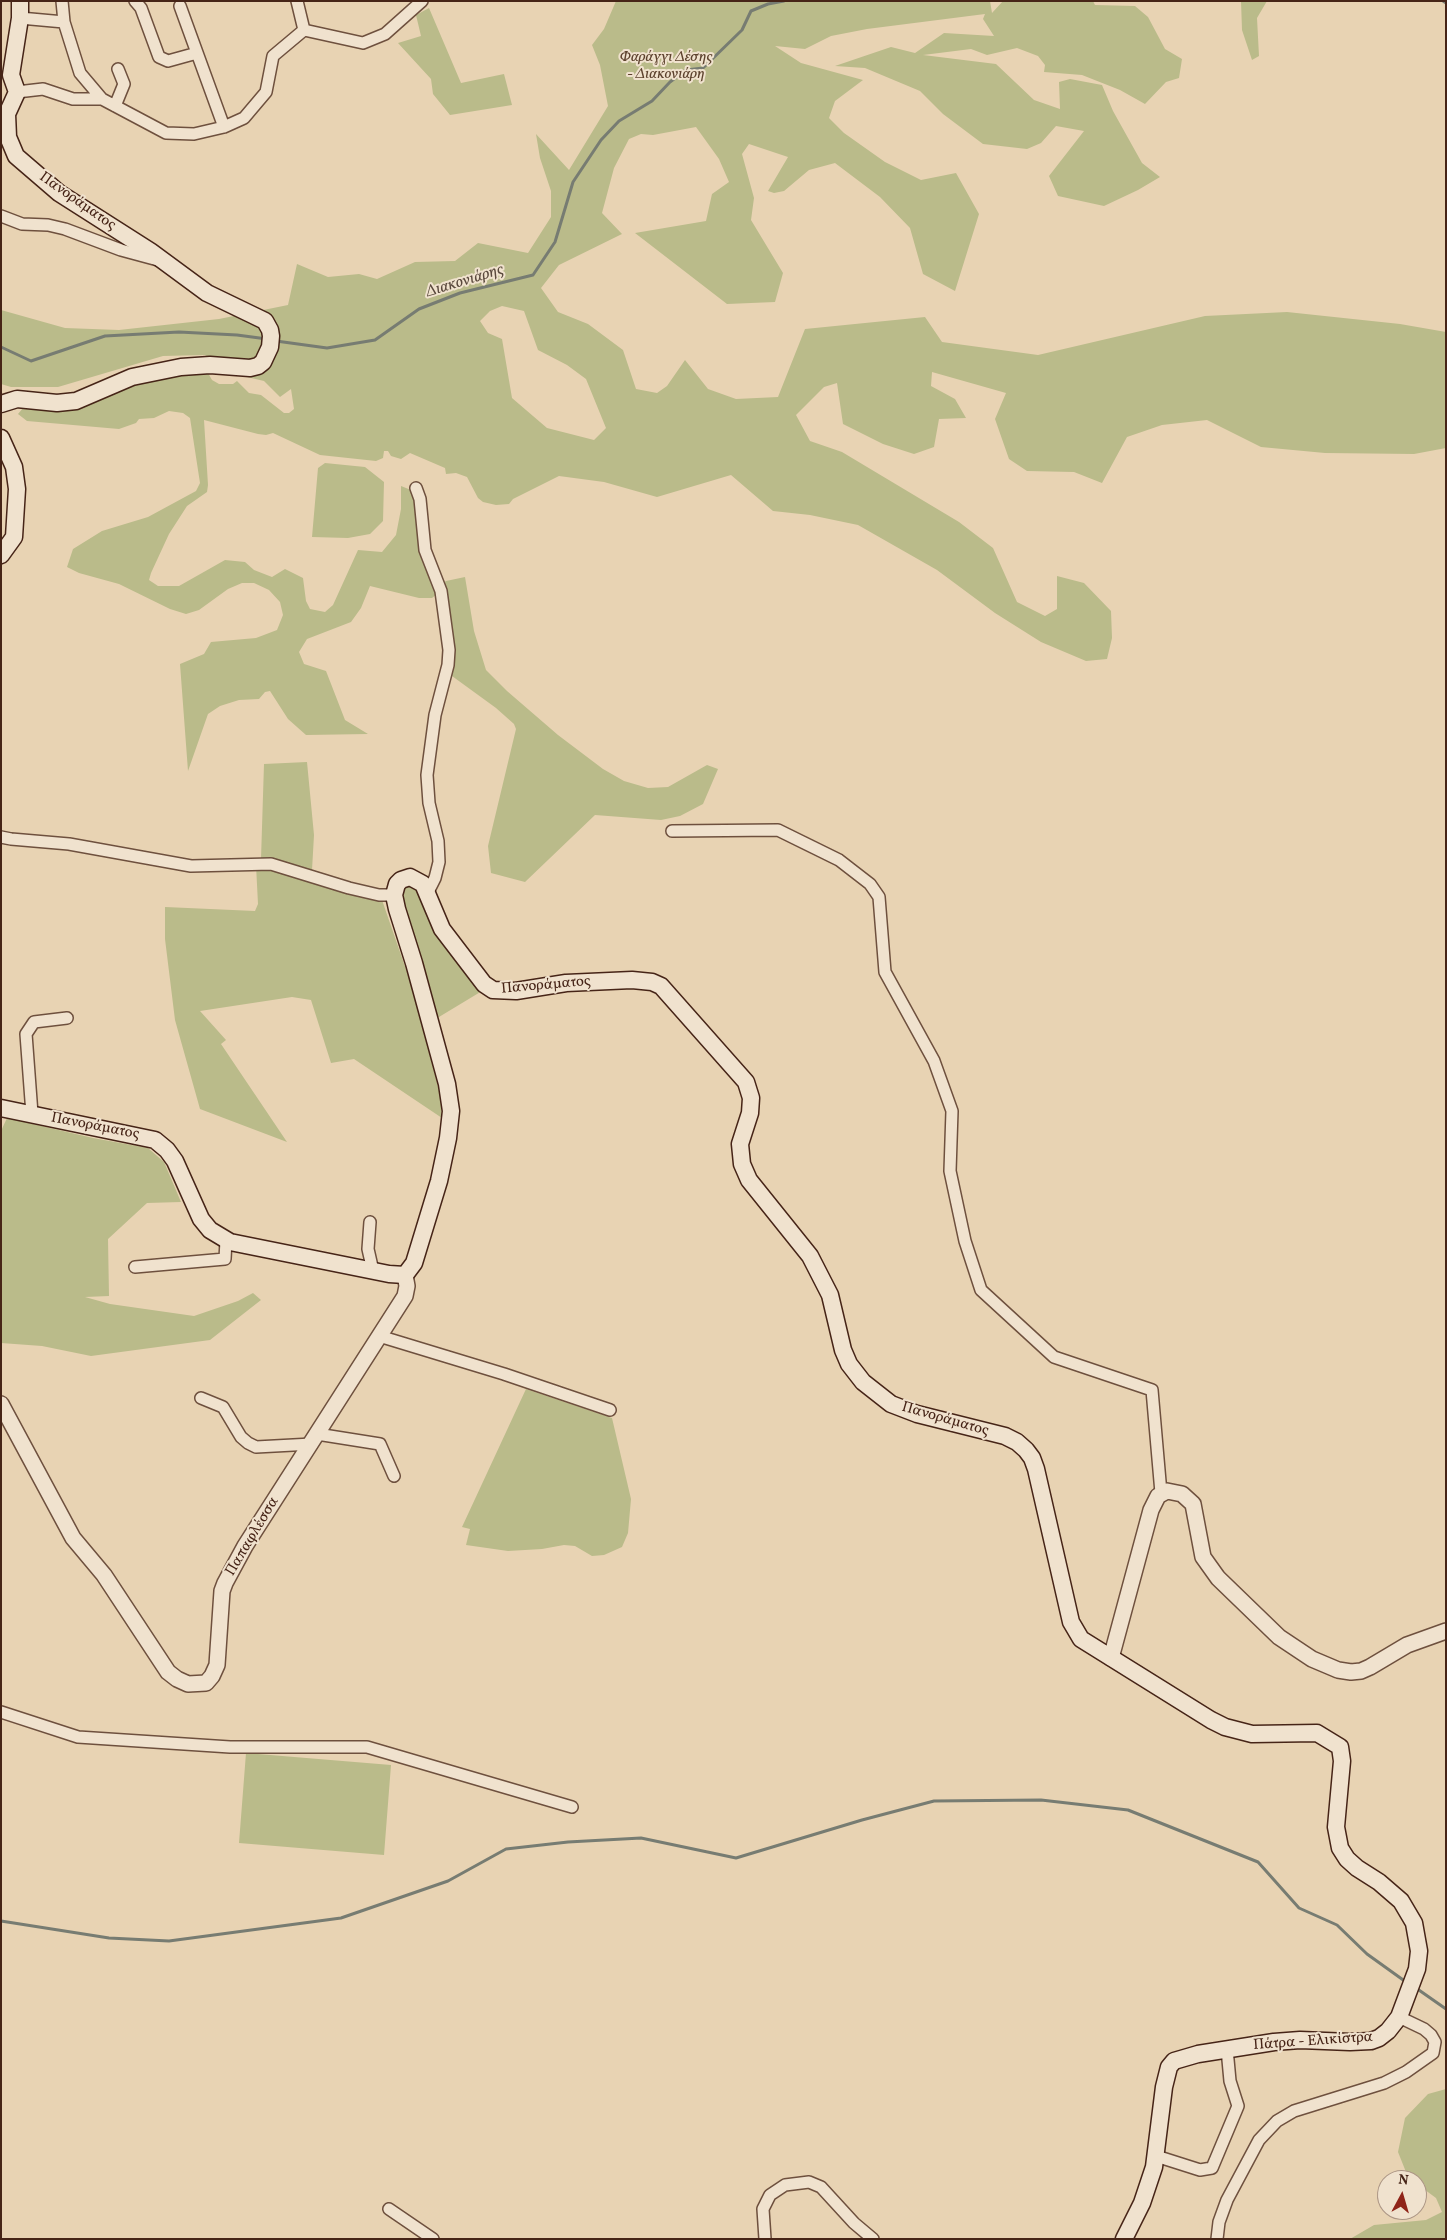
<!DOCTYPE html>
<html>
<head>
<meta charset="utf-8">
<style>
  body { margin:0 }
  #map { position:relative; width:1447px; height:2240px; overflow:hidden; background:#e8d3b3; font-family:Vollkorn,serif }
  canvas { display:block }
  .frame { position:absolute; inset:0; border:2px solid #462417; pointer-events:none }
  .north { position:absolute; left:1377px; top:2170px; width:50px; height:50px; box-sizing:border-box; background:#f0e2ce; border:1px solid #ac9685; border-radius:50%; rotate:6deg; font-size:14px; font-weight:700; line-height:20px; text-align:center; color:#462417 }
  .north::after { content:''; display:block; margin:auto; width:18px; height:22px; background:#8f2418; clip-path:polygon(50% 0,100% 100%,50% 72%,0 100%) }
</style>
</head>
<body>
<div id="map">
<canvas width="1447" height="2240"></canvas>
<div class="frame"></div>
<div class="north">N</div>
</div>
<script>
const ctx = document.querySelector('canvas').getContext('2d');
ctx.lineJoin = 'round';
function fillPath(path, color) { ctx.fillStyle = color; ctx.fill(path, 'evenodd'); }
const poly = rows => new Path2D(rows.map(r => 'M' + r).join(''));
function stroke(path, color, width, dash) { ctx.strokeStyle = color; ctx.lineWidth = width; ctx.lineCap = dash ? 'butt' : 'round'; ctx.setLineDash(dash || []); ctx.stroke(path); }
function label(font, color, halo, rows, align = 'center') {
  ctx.font = font + ' Vollkorn,serif'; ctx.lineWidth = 4; ctx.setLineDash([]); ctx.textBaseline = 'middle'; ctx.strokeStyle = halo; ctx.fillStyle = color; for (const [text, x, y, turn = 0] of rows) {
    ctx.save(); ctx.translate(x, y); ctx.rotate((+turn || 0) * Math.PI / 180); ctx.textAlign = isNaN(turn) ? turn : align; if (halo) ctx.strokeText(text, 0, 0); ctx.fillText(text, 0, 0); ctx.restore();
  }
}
const green = poly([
  [616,1,990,1,992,13,1003,1,1093,1,1095,5,1135,6,1148,17,1165,49,1182,59,1179,78,1166,82,1145,104,1120,90,1082,75,1044,72,1045,65,1038,56,1017,48,987,55,971,49,923,55,996,64,1034,100,1060,109,1059,82,1070,79,1102,85,1113,111,1142,163,1160,177,1138,190,1104,206,1058,196,1049,176,1084,131,1056,126,1041,143,1027,149,983,144,943,114,920,91,865,68,835,66,891,47,915,53,944,33,994,36,983,19,985,14,867,29,831,36,805,49,775,46,801,63,863,80,835,101,829,118,844,133,885,162,921,180,956,173,979,214,955,291,923,274,910,228,880,197,835,163,809,170,784,191,774,193,768,191,788,157,749,144,742,154,754,198,751,220,783,273,775,302,727,304,635,233,706,221,712,194,729,182,719,159,696,127,653,135,641,134,629,139,614,168,602,213,622,234,559,265,541,288,558,312,588,324,623,350,636,389,657,393,667,386,685,360,708,389,736,399,778,397,805,329,925,317,942,342,1038,355,1205,316,1287,312,1400,324,1446,332,1446,448,1414,454,1325,453,1261,447,1207,420,1162,425,1127,437,1102,483,1074,472,1027,471,1009,459,995,419,1006,393,932,372,931,386,955,399,966,418,939,419,934,447,914,454,883,444,843,424,837,383,824,387,796,415,810,441,842,452,959,522,993,548,1017,602,1045,616,1057,609,1057,576,1084,583,1111,611,1112,638,1107,659,1086,661,1041,642,995,613,937,570,858,525,810,515,773,511,731,475,657,497,604,482,559,476,513,499,509,504,496,505,483,502,478,498,467,477,456,473,446,474,445,468,410,453,401,459,391,456,388,451,384,451,383,458,376,461,320,455,273,433,266,435,258,434,204,420,208,485,207,492,187,506,169,534,151,573,149,580,158,586,179,586,225,560,245,562,254,570,272,577,285,569,303,578,306,601,310,609,325,612,333,605,358,550,382,552,396,535,401,509,401,486,411,490,416,501,437,594,432,598,419,598,370,586,361,608,351,622,307,639,299,652,304,664,326,671,345,720,368,734,306,735,288,719,270,691,265,692,259,699,239,700,220,706,208,714,188,771,180,664,204,654,211,642,256,638,277,630,283,615,280,602,269,590,254,583,242,583,228,589,199,610,186,614,170,609,119,584,79,573,67,567,73,549,102,531,148,517,196,491,200,483,190,418,183,413,169,411,154,418,139,419,136,423,119,429,27,421,18,414,23,408,30,406,136,379,208,373,212,380,219,384,233,384,237,381,249,393,261,395,284,413,289,413,294,409,291,389,280,397,264,381,230,373,205,355,163,356,58,387,11,387,1,384,1,310,65,328,119,330,219,319,288,305,297,264,328,277,359,274,377,279,415,262,455,261,478,243,528,253,551,217,551,191,540,158,536,134,569,170,608,106,600,65,592,45,604,29],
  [502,306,524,311,538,350,567,365,586,379,606,428,594,440,547,428,512,398,502,339,488,333,480,321,490,311],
  [1241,1,1267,1,1257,18,1259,56,1252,60,1242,30],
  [429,8,461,83,504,74,512,105,450,115,433,94,431,79,398,43,421,36,416,15],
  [325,463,365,467,384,482,383,521,370,534,348,538,312,537,318,468],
  [465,577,474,631,486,670,507,691,558,735,603,769,624,781,648,788,668,787,707,765,718,769,703,804,680,816,661,820,595,815,525,882,491,873,488,846,516,729,514,724,496,708,452,676,441,585,446,581],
  [307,762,314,835,312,870,261,859,264,764],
  [256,865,382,900,410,981,441,1098,442,1118,354,1059,331,1063,311,1000,292,997,200,1011,226,1040,221,1044,287,1142,200,1109,175,1020,165,939,165,907,255,911,258,904],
  [413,882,482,991,434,1020,398,889],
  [7,1118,93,1138,148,1148,164,1162,170,1176,181,1202,147,1203,108,1239,109,1296,85,1297,110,1304,194,1316,238,1301,253,1293,261,1300,210,1340,91,1356,42,1346,1,1343,1,1131],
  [526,1389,612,1418,631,1499,628,1533,622,1547,604,1555,592,1556,575,1546,564,1545,542,1549,508,1551,466,1545,470,1529,462,1527],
  [246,1753,391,1765,384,1855,239,1843],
  [1446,2089,1446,2239,1350,2239,1374,2225,1426,2220,1442,2212,1436,2198,1417,2184,1417,2180,1408,2177,1398,2152,1405,2118,1428,2094]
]);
const stream = poly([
  [1443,1,1446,3],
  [276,341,327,348,375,340,419,309,460,293,533,275,555,242,573,182,601,140,619,121,652,101,670,82,686,70,703,68,742,30,751,11,768,4,784,1],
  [1,347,31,361,105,336,179,332,237,335,267,339],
  [1,1921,109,1938,169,1941,341,1918,448,1881,506,1849,568,1842,641,1838,736,1858,862,1820,934,1801,1041,1800,1128,1810,1258,1862,1299,1908,1337,1925,1367,1954,1406,1982],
  [1416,1988,1446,2009]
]);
const minor = poly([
  [62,1,64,22,80,73,102,99,166,133,194,134,224,127,244,118,266,92,273,56,304,30],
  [135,1,141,8,159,57,168,61,197,53],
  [297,1,304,30],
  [180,6,224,127],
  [20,18,64,22],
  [304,30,363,43,385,34,422,1],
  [17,92,43,89,73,99,102,99],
  [115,106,124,84,118,69],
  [1,216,22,224,48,225,65,229,121,250,158,260],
  [416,488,420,499,425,550,441,591,449,650,448,665,435,715,427,775,429,803,438,841,439,862,435,878,427,894],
  [672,831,778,830,839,860,870,884,879,897,885,972,934,1061,952,1111,950,1171,965,1241,981,1290,1054,1357,1152,1390,1161,1493],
  [1,837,11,839,69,844,191,866,271,864,349,888,379,895,394,895],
  [32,1114,26,1034,34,1022,67,1018],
  [370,1222,368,1249,373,1271],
  [135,1267,225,1259,226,1240],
  [379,1336,504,1374,610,1410],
  [201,1398,223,1407,241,1437,248,1443,256,1447,312,1444],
  [317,1434,380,1444,394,1476],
  [1,1712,78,1737,230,1747,367,1747,572,1807],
  [1156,2156,1200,2170,1212,2168,1238,2106,1230,2081,1227,2049],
  [389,2209,433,2239],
  [765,2239,763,2209,770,2195,785,2185,809,2182,821,2187,854,2223,873,2239],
  [1217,2239,1219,2222,1227,2200,1259,2140,1277,2121,1294,2111,1384,2083,1406,2072,1433,2053,1435,2042,1431,2035,1424,2029,1399,2017]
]);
const tertiary = poly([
  [1,1404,73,1538,104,1575,168,1672,177,1679,188,1684,206,1683,212,1676,217,1665,222,1591,225,1583,245,1546,405,1296,407,1286,405,1275],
  [1111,1658,1151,1510,1158,1496,1167,1491,1182,1494,1193,1504,1203,1557,1218,1578,1279,1637,1312,1659,1338,1670,1351,1672,1361,1671,1370,1667,1407,1645,1446,1631]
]);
const secondary = poly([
  [1,404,17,399,57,403,76,401,132,377,181,367,210,365,250,368,258,366,263,362,270,347,271,336,270,330,265,321,207,293,150,251,59,193,16,156,8,137,7,114,17,92,11,75,20,18,20,1],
  [1,438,14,467,17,489,14,537,1,555],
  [1,1108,155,1140,167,1150,175,1161,201,1219,210,1230,230,1242,389,1274,405,1275,414,1263,439,1181,448,1138,451,1111,447,1084,414,963,397,909,394,895,397,884,401,880,410,877,423,884,442,929,484,984,493,990,516,991,566,983,632,980,652,982,661,986,746,1082,751,1098,750,1113,740,1144,742,1164,749,1180,810,1256,830,1295,843,1350,849,1364,863,1382,891,1404,917,1414,1005,1436,1017,1442,1026,1450,1032,1458,1036,1469,1071,1622,1081,1639,1211,1720,1225,1727,1252,1734,1317,1733,1340,1747,1342,1761,1336,1827,1340,1848,1347,1859,1357,1868,1379,1882,1401,1901,1414,1923,1419,1951,1417,1969,1399,2017,1388,2031,1379,2038,1371,2041,1350,2042,1300,2040,1274,2042,1198,2054,1174,2061,1169,2067,1164,2087,1154,2167,1142,2203,1124,2239]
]);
const parkNames = [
  ["Φαράγγι Δέσης",666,58],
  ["- Διακονιάρη",666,75]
];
const streetNames = [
  ["Πανοράματος",77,202,35],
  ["Πανοράματος",546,986,-5],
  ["Πανοράματος",95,1127,11],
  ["Πανοράματος",945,1420,16],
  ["Παπαφλέσσα",253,1537,-59],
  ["Πάτρα - Ελικίστρα",1313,2042,-4]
];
const waterNames = [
  ["Διακονιάρης",465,282,-17]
];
fillPath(green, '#babb8a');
stroke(stream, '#777c72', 3);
stroke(minor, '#6e503e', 14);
stroke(tertiary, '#6e503e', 18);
stroke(secondary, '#462417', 19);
stroke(minor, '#f0e2ce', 11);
stroke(tertiary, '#f0e2ce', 15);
stroke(secondary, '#f0e2ce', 16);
label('italic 15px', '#5d422e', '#f0e2ce', parkNames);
label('15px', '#462417', '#f0e2ce', streetNames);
label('italic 16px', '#5a493d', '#f0e2ce', waterNames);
</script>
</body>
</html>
